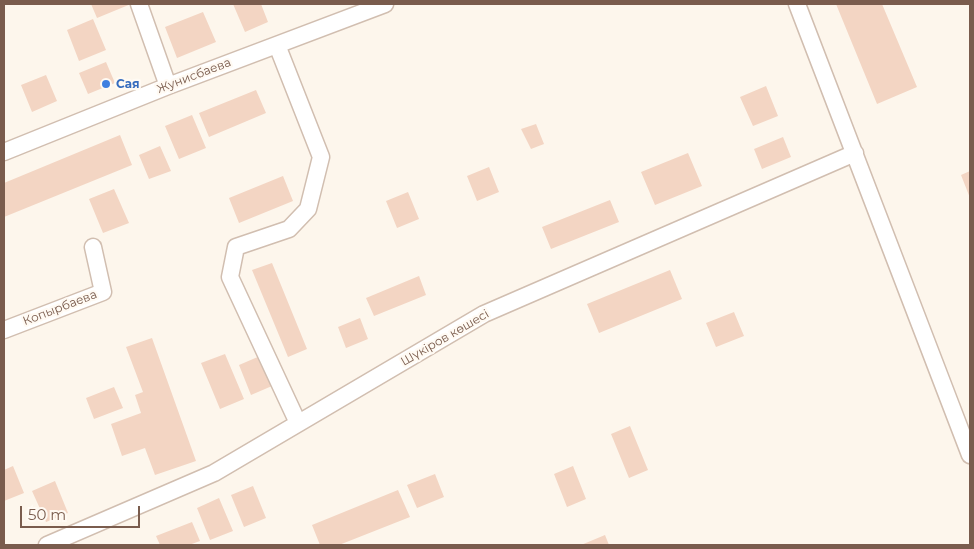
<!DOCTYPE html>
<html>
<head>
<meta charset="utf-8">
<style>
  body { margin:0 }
  #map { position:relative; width:974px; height:549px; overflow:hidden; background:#fdf6ec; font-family:Montserrat,sans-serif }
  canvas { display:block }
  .frame { position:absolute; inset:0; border:5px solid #7a5c4d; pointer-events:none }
  .scale { position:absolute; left:20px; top:506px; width:120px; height:22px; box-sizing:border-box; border:2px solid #7a5c4d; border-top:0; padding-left:6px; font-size:15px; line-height:18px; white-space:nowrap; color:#7a5c4d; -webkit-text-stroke:4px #fffaf3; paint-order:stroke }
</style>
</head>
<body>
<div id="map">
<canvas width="974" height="549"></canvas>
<div class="frame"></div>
<div class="scale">50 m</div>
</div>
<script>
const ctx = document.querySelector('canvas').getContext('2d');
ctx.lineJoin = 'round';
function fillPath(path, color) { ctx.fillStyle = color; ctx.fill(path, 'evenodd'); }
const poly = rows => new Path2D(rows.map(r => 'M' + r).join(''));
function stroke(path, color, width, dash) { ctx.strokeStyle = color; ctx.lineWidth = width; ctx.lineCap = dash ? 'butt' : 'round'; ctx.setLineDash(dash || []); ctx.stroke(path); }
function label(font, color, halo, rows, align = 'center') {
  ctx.font = font + ' Montserrat,sans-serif'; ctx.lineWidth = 4.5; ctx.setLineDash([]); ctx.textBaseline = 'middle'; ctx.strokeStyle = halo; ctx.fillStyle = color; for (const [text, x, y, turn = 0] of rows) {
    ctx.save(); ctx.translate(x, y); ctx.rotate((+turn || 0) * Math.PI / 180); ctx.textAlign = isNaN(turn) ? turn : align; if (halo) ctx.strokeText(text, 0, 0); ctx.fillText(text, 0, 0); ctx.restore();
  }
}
const building = poly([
  [91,4,131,4,97,18],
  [233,4,261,4,268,22,245,32],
  [836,4,882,4,917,87,877,104],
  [203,12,216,42,177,58,165,27],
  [93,19,106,50,79,61,67,30],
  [106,62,115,83,88,94,79,73],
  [46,75,57,101,32,112,21,85],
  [766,86,778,116,753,126,740,97],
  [256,90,266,113,209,137,199,113],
  [192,115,206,148,179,159,165,126],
  [536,124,544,144,531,149,521,129],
  [120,135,132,165,4,217,4,183],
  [783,137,791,157,762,169,754,149],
  [160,146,171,171,149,179,139,155],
  [688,153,702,186,655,205,641,172],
  [489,167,499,192,477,201,467,176],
  [970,171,970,198,961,175],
  [283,176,293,201,239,223,229,198],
  [114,189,129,223,103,233,89,199],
  [408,192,419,219,397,228,386,201],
  [610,200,619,222,551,249,542,227],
  [272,263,307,349,288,357,252,270],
  [670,270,682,299,599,333,587,304],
  [419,276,426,295,374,316,366,298],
  [734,312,744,336,716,347,706,323],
  [360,318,368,339,346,348,338,327],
  [152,338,196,461,155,475,145,448,122,456,111,424,141,413,135,395,143,392,126,347],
  [225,354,244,399,220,409,201,363],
  [260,356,272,386,251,395,239,365],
  [114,387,123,408,94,419,86,398],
  [630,426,648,470,629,478,611,434],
  [13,466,24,493,4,501,4,470],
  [573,466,586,499,567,507,554,474],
  [435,474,444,497,417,508,407,485],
  [55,481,68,513,46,522,32,491],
  [253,486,266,518,244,527,231,495],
  [398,490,410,517,339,545,320,545,312,525],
  [219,498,233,531,210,540,197,508],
  [192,522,200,541,189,545,160,545,156,536],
  [605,535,609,545,581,545]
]);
const minor = poly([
  [139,4,168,86],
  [797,4,970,455],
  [277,45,321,157,308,209,289,229,236,247,230,277,298,423],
  [4,152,168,86,385,4],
  [4,330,103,292,93,247],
  [47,545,214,473,484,314,855,153]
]);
const markers = [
  [106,84,5,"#3f7fe0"]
];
const streetNames = [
  ["Жунисбаева",194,76,-21],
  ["Копырбаева",60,308,-21],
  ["Шүкіров көшесі",445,338,-30]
];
const shopNames = [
  ["Сая",116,84]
];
fillPath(building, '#f3d5c3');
stroke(minor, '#d1beb0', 19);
stroke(minor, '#fff', 16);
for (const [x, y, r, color] of markers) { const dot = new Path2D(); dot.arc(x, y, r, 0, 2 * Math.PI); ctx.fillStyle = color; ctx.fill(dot); stroke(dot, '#fffaf3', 2); }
label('12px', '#7a5c4d', '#fffaf3', streetNames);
label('bold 12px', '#366cbe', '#fffaf3', shopNames, 'left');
</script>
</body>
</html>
